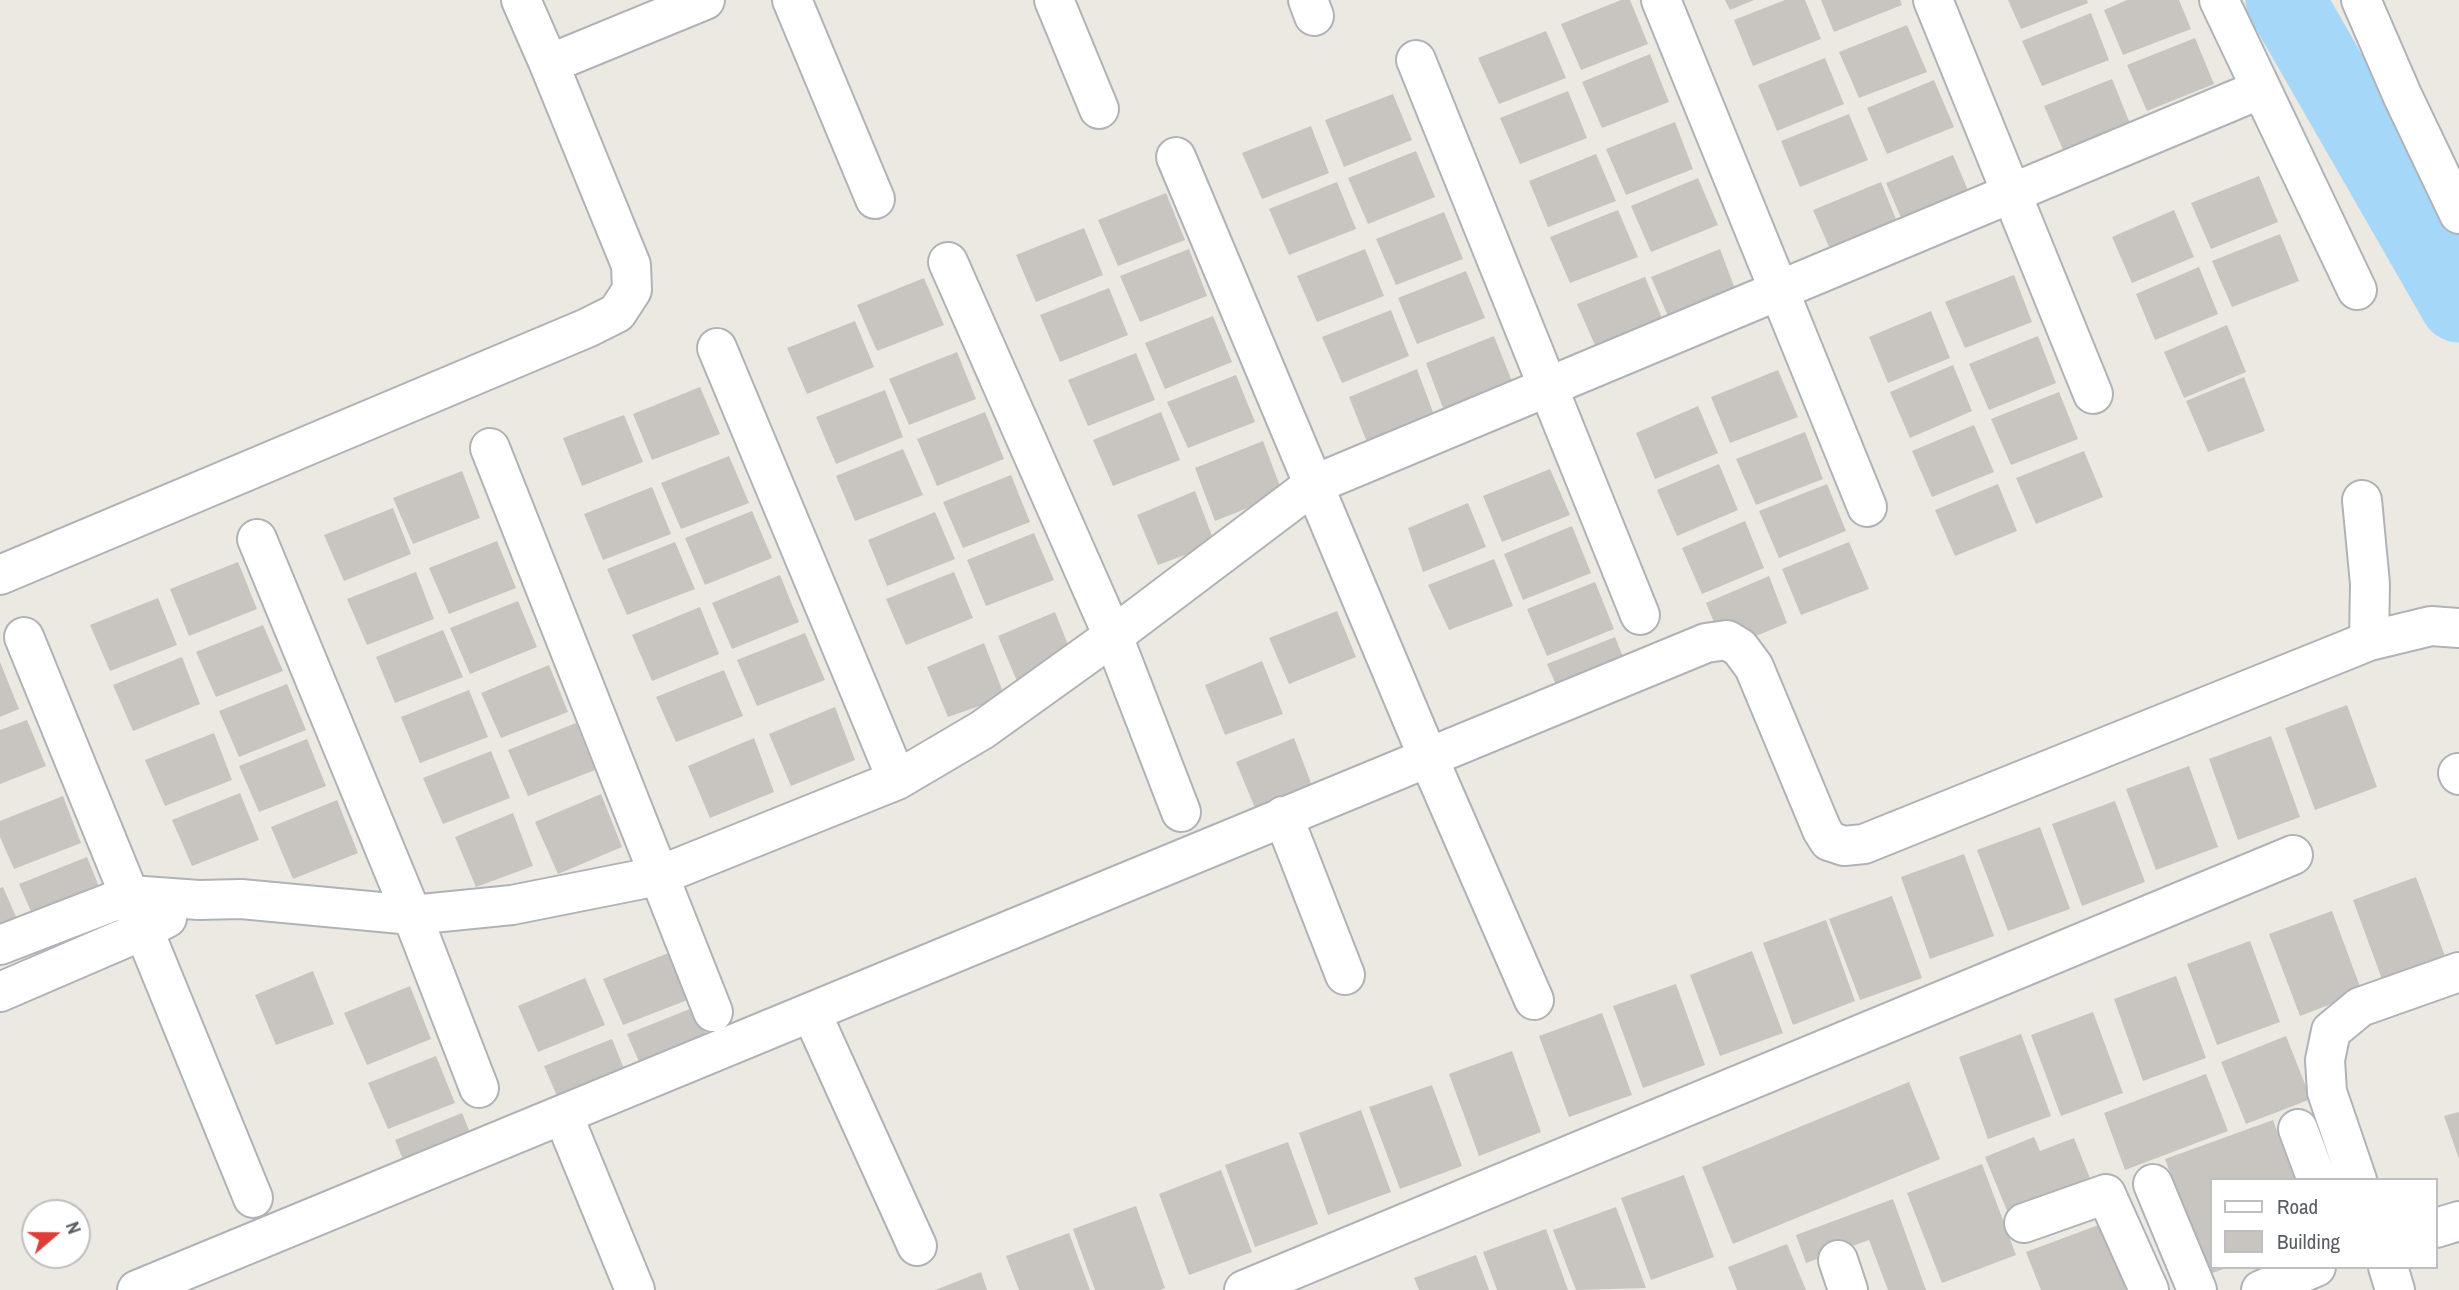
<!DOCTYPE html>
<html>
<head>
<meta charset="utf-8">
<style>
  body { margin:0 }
  #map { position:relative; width:2459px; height:1290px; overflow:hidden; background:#ece9e2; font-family:"Archivo Narrow",sans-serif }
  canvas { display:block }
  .legend { position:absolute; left:2210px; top:1178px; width:228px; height:91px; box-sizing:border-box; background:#fff; border:2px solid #bdbfc0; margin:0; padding:9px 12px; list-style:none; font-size:21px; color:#5a5e62 }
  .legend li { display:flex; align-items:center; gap:14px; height:35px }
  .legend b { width:35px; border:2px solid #bdbfc0 }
  .north { position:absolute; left:21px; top:1199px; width:70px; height:70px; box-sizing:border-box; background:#fff; border:2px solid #bdbfc0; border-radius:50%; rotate:70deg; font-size:19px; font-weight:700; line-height:28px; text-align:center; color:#5a5e62 }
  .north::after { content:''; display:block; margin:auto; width:24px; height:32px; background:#dd3e37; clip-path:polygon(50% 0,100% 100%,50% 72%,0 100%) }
</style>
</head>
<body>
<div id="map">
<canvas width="2459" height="1290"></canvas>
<ul class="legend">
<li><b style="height:9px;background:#fff"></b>Road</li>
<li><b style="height:19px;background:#c8c4bf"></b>Building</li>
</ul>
<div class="north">N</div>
</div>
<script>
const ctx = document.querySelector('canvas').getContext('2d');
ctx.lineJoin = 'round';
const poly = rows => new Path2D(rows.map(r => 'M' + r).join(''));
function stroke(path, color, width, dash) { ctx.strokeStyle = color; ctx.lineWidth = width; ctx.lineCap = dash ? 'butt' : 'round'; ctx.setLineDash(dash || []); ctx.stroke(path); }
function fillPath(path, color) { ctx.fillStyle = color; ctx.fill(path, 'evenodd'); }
const river = poly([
  [2285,0,2459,303]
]);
const building = poly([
  [1621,0,1630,0,1648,44,1581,70,1561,24],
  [1725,0,1754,0,1730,10],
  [1785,0,1805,0,1821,39,1753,66,1734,20],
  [1821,0,1900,0,1902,5,1834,32],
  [2008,0,2087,0,2088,3,2021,29],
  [2127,0,2179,0,2191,29,2123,55,2104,10],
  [2091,13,2109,60,2042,86,2022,41],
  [1907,25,1927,72,1859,98,1839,52],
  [1546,31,1566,78,1499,104,1478,58],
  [2195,38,2214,84,2147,111,2127,65],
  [1650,54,1669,102,1602,128,1582,82],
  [1825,58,1844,104,1777,131,1758,85],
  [2112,79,2131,126,2064,152,2044,106],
  [1934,80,1954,127,1887,154,1867,108],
  [1568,91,1587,138,1520,164,1500,118],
  [1393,94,1412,140,1344,167,1325,120],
  [1849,114,1868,160,1800,187,1781,141],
  [1675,122,1693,169,1626,195,1606,149],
  [1311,126,1329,173,1262,199,1242,153],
  [1416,151,1435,197,1368,224,1348,178],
  [1596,154,1616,201,1548,227,1529,181],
  [1953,155,1973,202,1906,229,1886,183],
  [2259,176,2278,222,2211,249,2191,203],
  [1698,178,1718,225,1651,252,1631,206],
  [1337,182,1356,229,1289,255,1269,209],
  [1881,182,1900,229,1833,256,1813,210],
  [1166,193,1185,240,1118,266,1098,220],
  [1618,210,1638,257,1570,283,1550,237],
  [2174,210,2194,257,2132,283,2112,237],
  [1444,212,1463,259,1396,285,1376,239],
  [1084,228,1103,275,1036,302,1016,255],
  [2280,234,2299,281,2232,307,2212,261],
  [1189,249,1207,296,1140,322,1120,276],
  [1365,249,1384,296,1317,322,1297,276],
  [1720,249,1738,297,1671,323,1651,277],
  [2199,267,2218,314,2155,340,2136,294],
  [1466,271,1485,318,1417,344,1398,298],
  [2014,275,2032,322,1965,348,1945,302],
  [1645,277,1664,323,1597,350,1577,304],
  [924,278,944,325,877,351,857,305],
  [1109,288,1128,335,1060,362,1040,315],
  [1391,310,1409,356,1342,383,1322,337],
  [1931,311,1950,358,1888,383,1869,337],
  [1213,316,1232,362,1165,389,1145,343],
  [855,321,874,367,807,394,787,348],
  [2227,325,2246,372,2184,398,2164,352],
  [1494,336,1515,389,1446,416,1426,363],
  [2038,336,2056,383,1989,410,1969,364],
  [957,352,976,399,909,425,889,379],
  [1136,353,1155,400,1088,426,1068,380],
  [1953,365,1972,411,1910,438,1890,392],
  [1417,369,1437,423,1370,450,1349,397],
  [1778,370,1798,417,1730,443,1711,397],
  [1236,375,1255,422,1188,448,1167,402],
  [2244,377,2265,431,2208,452,2186,401],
  [700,387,720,434,652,460,633,414],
  [885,390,903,437,836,464,816,417],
  [2059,392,2078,439,2011,465,1991,419],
  [1698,406,1718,453,1655,479,1636,433],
  [985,412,1004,459,937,486,917,439],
  [1161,412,1180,460,1113,486,1093,440],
  [624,415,643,462,582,486,563,438],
  [1974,425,1994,472,1932,497,1912,451],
  [1805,432,1823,479,1756,505,1736,459],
  [1263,441,1283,494,1215,521,1195,468],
  [903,449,923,495,855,521,836,476],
  [2084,451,2103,497,2036,524,2016,478],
  [729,456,749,503,681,529,661,483],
  [1719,464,1738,510,1677,536,1657,490],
  [1550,469,1570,515,1502,542,1483,496],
  [462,471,480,518,413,544,393,498],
  [1011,475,1030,522,963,548,943,502],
  [1827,484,1846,531,1779,558,1759,511],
  [1998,484,2017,531,1955,556,1935,510],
  [652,487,671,534,603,560,584,514],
  [1195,491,1215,544,1158,565,1137,515],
  [1468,503,1486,547,1423,572,1408,528],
  [393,508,411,554,344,581,324,535],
  [752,511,772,558,705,585,685,538],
  [935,512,955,559,887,586,868,540],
  [1745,521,1764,568,1702,594,1682,548],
  [1572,526,1591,573,1523,600,1504,554],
  [1034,533,1054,580,986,606,967,560],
  [497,541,516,588,449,614,429,568],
  [675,542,695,589,627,615,607,569],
  [1849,542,1869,589,1801,615,1782,569],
  [1494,559,1513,606,1449,630,1428,585],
  [238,562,257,609,189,636,170,589],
  [416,572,434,619,367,645,347,599],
  [954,572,973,618,906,645,886,599],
  [780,575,799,622,732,649,712,603],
  [1769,576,1787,623,1725,649,1706,603],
  [1595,582,1614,629,1547,656,1527,609],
  [158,598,177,645,110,671,90,625],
  [518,601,537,647,470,674,450,628],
  [700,607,719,654,652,681,632,635],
  [1337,611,1356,657,1289,684,1269,638],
  [1055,612,1076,665,1019,686,998,636],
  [263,625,283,671,216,697,196,652],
  [443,630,463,677,395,703,376,657],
  [805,633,825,680,757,706,737,660],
  [1615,637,1634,684,1567,710,1547,664],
  [984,643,1005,697,948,717,927,667],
  [182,657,200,704,133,731,113,685],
  [1262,661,1283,714,1225,735,1205,685],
  [0,662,19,709,0,717],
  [549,665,568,712,501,738,481,693],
  [724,670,743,716,676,742,656,697],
  [287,684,306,730,239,757,219,711],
  [469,690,488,737,420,763,401,717],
  [2347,705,2377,787,2315,810,2285,728],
  [835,707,855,760,791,786,769,734],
  [27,720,46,766,0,784,0,730],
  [576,723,595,770,528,796,508,750],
  [214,733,232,780,165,806,145,760],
  [2271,736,2300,817,2238,840,2209,759],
  [754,738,774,792,710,818,688,766],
  [1294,738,1314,791,1257,813,1236,762],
  [307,739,326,786,259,812,239,766],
  [491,751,510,798,443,824,423,778],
  [2189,766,2218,847,2156,870,2126,789],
  [240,793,259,840,192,866,172,820],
  [601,794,622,847,558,874,535,822],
  [63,796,81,843,14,869,0,837,0,821],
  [337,800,358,853,293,879,271,827],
  [2115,801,2145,882,2082,906,2052,824],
  [513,813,533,866,476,887,455,837],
  [2040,827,2070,909,2008,931,1977,850],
  [1964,854,1994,936,1930,959,1901,877],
  [87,857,106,904,39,930,19,884],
  [2416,877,2446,959,2383,982,2353,900],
  [3,887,23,933,0,942,0,888],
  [1892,896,1922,978,1860,1000,1829,919],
  [2332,911,2362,992,2300,1016,2269,934],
  [1826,920,1855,1001,1793,1025,1763,943],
  [2250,941,2280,1022,2217,1045,2187,964],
  [1752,951,1783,1033,1720,1056,1690,975],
  [671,952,690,999,623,1025,603,979],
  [313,971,334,1024,276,1045,255,995],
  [2176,976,2206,1058,2143,1081,2114,999],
  [585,978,605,1025,538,1052,518,1006],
  [1676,984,1705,1065,1643,1088,1613,1006],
  [410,986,431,1039,367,1065,344,1013],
  [695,1007,714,1054,647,1080,627,1034],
  [2093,1012,2123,1093,2061,1116,2031,1035],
  [1602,1013,1632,1095,1569,1117,1539,1036],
  [2021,1034,2051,1116,1988,1139,1959,1057],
  [2286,1036,2311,1099,2246,1124,2221,1062],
  [612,1039,631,1086,564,1112,544,1066],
  [1512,1051,1541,1132,1479,1156,1449,1074],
  [436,1056,455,1103,388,1129,368,1083],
  [2206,1074,2228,1131,2125,1170,2104,1113],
  [1909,1082,1940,1159,1733,1244,1702,1167],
  [1432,1085,1462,1166,1400,1189,1369,1107],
  [1361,1110,1391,1192,1328,1215,1299,1133],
  [2459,1112,2459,1159,2444,1116],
  [462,1113,481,1160,414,1186,395,1140],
  [2273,1120,2295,1180,2212,1180,2212,1267,2229,1267,2207,1275,2165,1159],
  [2034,1137,2040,1151,2074,1138,2093,1186,2010,1218,1985,1157],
  [1288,1142,1318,1224,1255,1247,1225,1165],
  [1982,1164,2016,1255,1942,1283,1907,1193],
  [1221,1170,1252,1252,1189,1275,1159,1194],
  [1684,1175,1714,1257,1651,1280,1621,1198],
  [1893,1199,1926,1290,1888,1290,1869,1240,1806,1263,1796,1235],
  [1136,1206,1165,1288,1160,1290,1095,1290,1073,1229],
  [1616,1207,1646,1288,1576,1290,1553,1230],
  [2104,1223,2129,1290,2041,1290,2026,1252],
  [1546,1229,1568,1290,1497,1290,1483,1252],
  [1069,1233,1090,1290,1019,1290,1006,1256],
  [1787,1244,1806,1290,1737,1290,1728,1267],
  [1476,1255,1489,1290,1419,1290,1414,1278],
  [981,1272,987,1290,935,1290]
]);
const minor = poly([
  [521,0,549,64],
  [792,0,875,199],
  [1054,0,1099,109],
  [1308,0,1314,16],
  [1661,0,1867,507],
  [1933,0,2093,394],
  [2219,0,2357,290],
  [2361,0,2403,97,2459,214],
  [1416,60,1640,615],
  [1176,157,1428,757,1534,1000],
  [948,262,1113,636,1181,812],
  [717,348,897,780],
  [490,448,713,1012],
  [2362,500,2370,584,2369,641],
  [257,539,412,915,479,1088],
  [0,575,587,328,617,313,632,290,631,265,549,64,705,0],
  [24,637,253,1198],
  [2458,773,2459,775],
  [1283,816,1345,975],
  [0,945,130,895,199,900,241,899,412,915,512,905,658,876,897,780,982,730,1113,636,1313,485,2261,89],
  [0,992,144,930,167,918],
  [811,1012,917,1246],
  [563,1115,635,1290],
  [2298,1129,2317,1180],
  [2357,1180,2327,1092,2325,1060,2331,1031,2360,1007,2459,972],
  [2153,1184,2197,1290],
  [2024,1223,2106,1194,2149,1290],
  [2436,1228,2459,1221],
  [1838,1260,1848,1290],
  [2388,1267,2395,1290],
  [137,1290,1706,643,1727,640,1740,648,1754,667,1822,830,1829,841,1844,846,1864,844,2369,641,2431,626,2459,628],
  [1244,1290,2293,855],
  [2261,1290,2316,1267]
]);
stroke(river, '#a5d7f9', 79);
fillPath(building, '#c8c4bf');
stroke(minor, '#afb3b7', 42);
stroke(minor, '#fff', 38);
</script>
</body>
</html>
